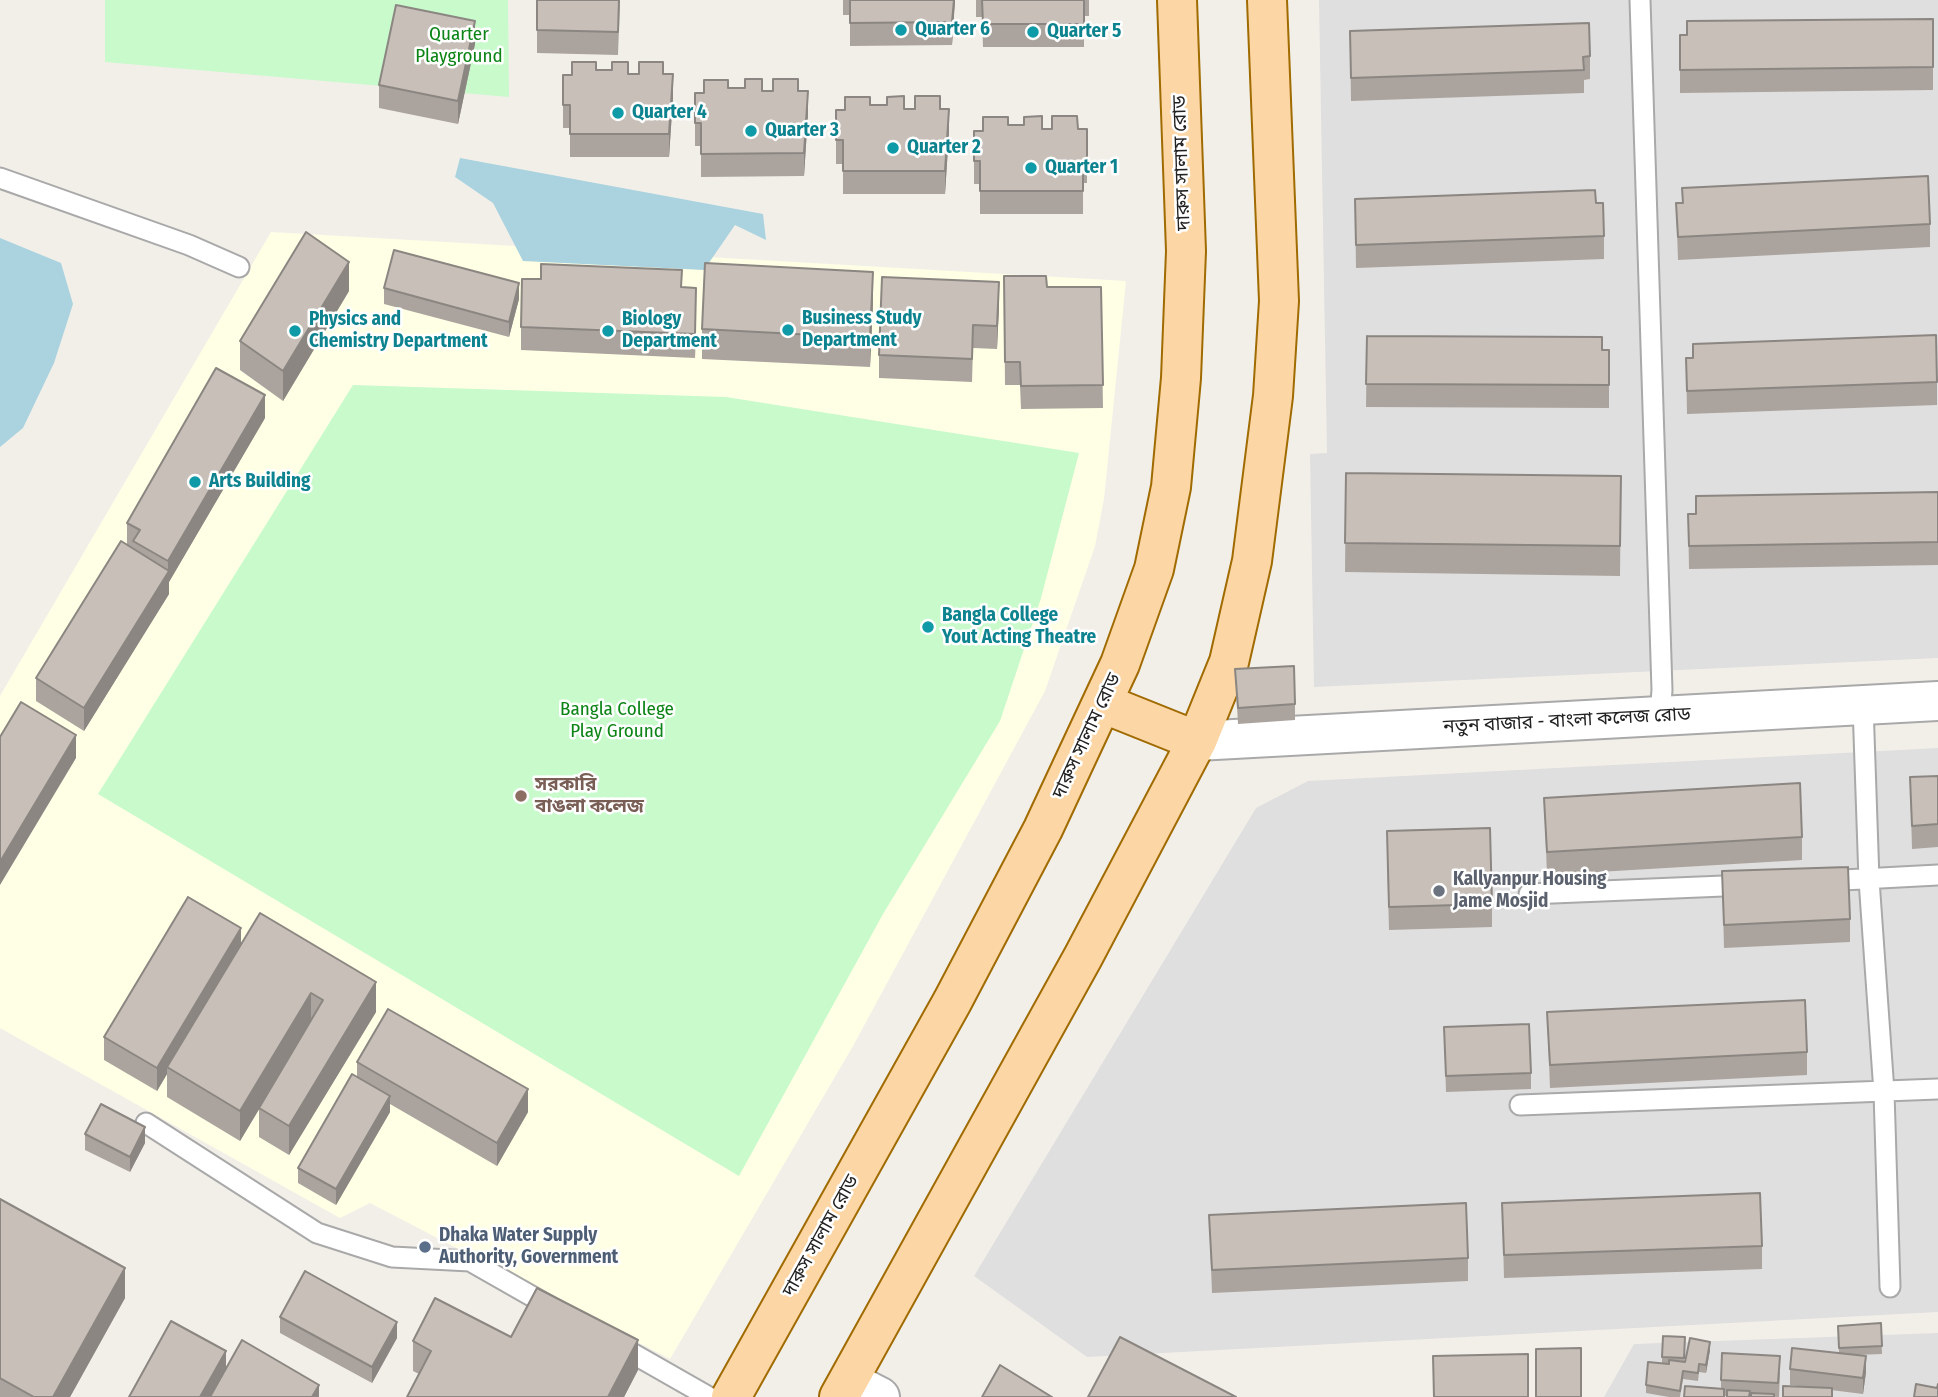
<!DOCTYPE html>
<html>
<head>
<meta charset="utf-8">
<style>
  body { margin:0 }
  canvas { display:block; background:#f2efe9 }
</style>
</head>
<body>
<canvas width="1938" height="1397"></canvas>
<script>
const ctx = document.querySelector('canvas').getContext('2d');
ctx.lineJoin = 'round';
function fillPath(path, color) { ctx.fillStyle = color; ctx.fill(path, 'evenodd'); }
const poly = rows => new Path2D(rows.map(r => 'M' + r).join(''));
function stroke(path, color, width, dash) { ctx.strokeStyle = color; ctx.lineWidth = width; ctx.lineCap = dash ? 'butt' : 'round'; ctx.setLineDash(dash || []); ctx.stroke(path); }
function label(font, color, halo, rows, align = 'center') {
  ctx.font = font + ' "Fira Sans Condensed","Noto Sans Bengali",sans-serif'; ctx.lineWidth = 5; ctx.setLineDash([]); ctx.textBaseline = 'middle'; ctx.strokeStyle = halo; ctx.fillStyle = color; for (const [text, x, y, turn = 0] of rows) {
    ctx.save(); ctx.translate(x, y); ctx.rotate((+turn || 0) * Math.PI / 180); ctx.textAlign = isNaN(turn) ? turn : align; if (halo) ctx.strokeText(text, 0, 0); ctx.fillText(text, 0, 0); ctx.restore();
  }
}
const residential = poly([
  [1319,0,1938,0,1938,658,1314,687,1310,454,1327,453],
  [1938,748,1938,1312,1087,1357,974,1276,1256,808,1308,781],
  [1938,1333,1938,1397,1604,1397,1634,1344]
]);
const education = poly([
  [271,232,1126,281,1104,499,1095,546,1045,691,853,1046,670,1359,370,1203,340,1218,0,1028,0,885,76,758,0,760,0,696],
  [348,291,283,400,241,371]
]);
const park = poly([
  [105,0,508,0,509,97,105,62],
  [353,385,726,397,1079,453,1041,598,1000,721,883,914,739,1176,98,794]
]);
const water = poly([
  [460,158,763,214,766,240,735,225,704,270,523,261,493,203,455,177],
  [0,238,61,263,73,304,54,363,23,428,0,447]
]);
const lane = poly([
  [1640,0,1662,690,1660,716],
  [0,178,189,245,239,267],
  [1863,705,1869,880,1884,1092,1890,1287],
  [1824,881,1938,875],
  [1529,894,1748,885],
  [1520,1105,1938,1089],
  [146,1123,317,1233,392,1257,470,1261,556,1310],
  [616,1344,709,1397]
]);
const street = poly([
  [1197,741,1938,701],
  [849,1381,880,1397]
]);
const primary = poly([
  [1102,703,1197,741],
  [731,1397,952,1002,1043,829,1120,664,1154,569,1171,487,1181,378,1186,251,1177,0],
  [839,1397,1083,957,1197,741,1229,662,1252,561,1273,396,1279,301,1267,0]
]);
const wall = poly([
  [537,0,620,0,618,55,537,53],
  [843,0,955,0,952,45,850,46,850,15,843,15],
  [976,0,1089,0,1089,16,1084,16,1084,47,983,47,982,17,976,17],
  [1933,19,1933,90,1680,93,1680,35],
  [1350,31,1590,56,1590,79,1584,80,1584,93,1351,101],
  [475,44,458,124,379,108,379,85],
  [596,70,628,74,663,74,673,97,669,157,570,157,570,128,563,128,563,75,572,75],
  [728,88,762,91,798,91,808,114,804,176,701,177,701,146,695,146,695,93,704,93],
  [845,97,870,105,904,109,940,109,949,132,945,194,843,194,843,164,836,164,836,110,845,110],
  [1008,125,1042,129,1087,129,1087,183,1083,183,1083,214,980,214,980,184,974,184,974,131,983,131],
  [1682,188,1930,224,1930,247,1678,260,1676,203,1682,203],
  [1355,199,1596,203,1604,236,1604,259,1356,268],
  [1004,276,1047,287,1101,287,1103,408,1021,409,1020,385,1005,385],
  [682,287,696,311,695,358,521,350,521,327],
  [384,288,519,299,509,337,384,304],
  [349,291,283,401,240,370,240,341],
  [873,302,870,367,702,359,702,329],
  [999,305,997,349,973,348,972,382,879,378,879,355],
  [1367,336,1609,350,1609,408,1366,407],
  [1686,358,1937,382,1937,405,1687,414],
  [265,418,169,582,169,594,84,731,36,701,36,678,127,545,127,523],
  [1346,473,1621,476,1620,576,1345,572],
  [1938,492,1938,565,1689,569,1688,514,1696,514,1696,496],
  [1235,669,1295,704,1295,720,1238,724],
  [1938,776,1938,847,1912,849,1910,777],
  [1544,798,1802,837,1802,860,1547,875],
  [1387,854,1492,904,1492,927,1389,930],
  [1722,871,1850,919,1850,942,1724,948],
  [241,945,376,1012,289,1155,259,1137,259,1109,240,1141,167,1097,167,1074,157,1091,104,1060,104,1037],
  [1547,1012,1807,1052,1807,1075,1550,1088],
  [1444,1027,1531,1073,1531,1089,1446,1092],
  [357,1062,528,1112,497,1166,390,1104,390,1112,336,1205,298,1183,298,1168,357,1077],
  [85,1134,145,1143,130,1172,85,1150],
  [0,1199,125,1298,70,1397,0,1397],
  [1502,1203,1762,1246,1762,1269,1504,1278],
  [1209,1215,1468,1258,1468,1281,1212,1293],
  [280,1317,397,1338,372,1383,280,1333],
  [1881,1323,1882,1354,1856,1355,1866,1372,1863,1394,1790,1385,1790,1369,1839,1353,1838,1326],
  [511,1337,638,1370,624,1397,407,1397,419,1374,413,1371,413,1341],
  [1685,1337,1684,1362,1710,1350,1706,1373,1699,1372,1698,1381,1683,1379,1680,1397,1669,1397,1646,1393,1646,1385,1662,1363,1662,1357],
  [1780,1372,1779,1397,1727,1397,1727,1396,1724,1396,1721,1389,1721,1380]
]);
const shadedWall = poly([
  [954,0,955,0,952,45,952,22],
  [475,21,475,44,458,124,458,101],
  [673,74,673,97,669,157,669,134],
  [808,91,808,114,804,176,804,153],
  [949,109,949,132,945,194,945,171],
  [349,262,349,291,283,401,283,371],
  [873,272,873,302,870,367,870,338],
  [999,282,999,305,997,349,997,326],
  [519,283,519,299,509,337,509,322],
  [696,288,696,311,695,358,695,334],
  [265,395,265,418,169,582,169,594,84,731,84,708,168,573,168,561],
  [76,735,76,758,0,885,0,862],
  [241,928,241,951,167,1067,167,1074,157,1091,157,1068],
  [376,982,376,1012,289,1155,289,1126],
  [311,993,311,1023,240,1141,240,1111],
  [528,1089,528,1112,497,1166,497,1143],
  [390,1096,390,1112,336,1205,336,1189],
  [145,1127,145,1143,130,1172,130,1157],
  [125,1268,125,1298,70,1397,53,1397],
  [397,1322,397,1338,372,1383,372,1367],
  [638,1340,638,1370,624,1397,608,1397],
  [1710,1342,1710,1350,1706,1373,1706,1365],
  [226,1351,226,1374,213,1397,200,1397],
  [1866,1356,1866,1372,1863,1394,1863,1378],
  [319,1385,319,1397,312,1397]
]);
const building = poly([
  [537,0,619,0,618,32,537,30,537,0],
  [850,0,954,0,952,22,850,23,850,0],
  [982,0,1084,0,1084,24,983,24,982,0],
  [396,5,475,21,458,101,379,85,396,5],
  [1933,19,1933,67,1680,70,1680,35,1687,35,1687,21,1933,19],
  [1589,23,1590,56,1583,57,1584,70,1351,78,1350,31,1589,23],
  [572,62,596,62,596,70,612,70,612,62,628,62,628,74,639,74,639,62,663,62,663,74,673,74,669,134,570,134,570,105,563,105,563,75,572,75,572,62],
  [745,79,762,79,762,91,773,91,773,79,798,79,798,91,808,91,804,153,701,154,701,123,695,123,695,93,704,93,704,80,728,80,728,88,745,88,745,79],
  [904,96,904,109,915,109,915,96,940,96,940,109,949,109,945,171,843,171,843,140,836,140,836,110,845,110,845,97,870,97,870,105,887,105,887,97,904,96],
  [1042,116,1042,129,1052,129,1052,116,1077,116,1078,129,1087,129,1087,160,1083,160,1083,191,980,191,980,161,974,161,974,131,983,131,983,117,1008,117,1008,125,1024,125,1024,117,1042,116],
  [1928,176,1930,224,1678,237,1676,203,1683,203,1682,188,1928,176],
  [1595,190,1596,203,1603,203,1604,236,1356,245,1355,199,1595,190],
  [306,232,349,262,283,371,240,341,306,232],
  [394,250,519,283,509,322,384,288,394,250],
  [705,263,873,272,870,338,702,329,705,263],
  [541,264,682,270,681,287,696,288,695,334,521,327,522,279,541,279,541,264],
  [1004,276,1046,276,1047,287,1101,287,1103,385,1021,386,1020,362,1005,362,1004,276],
  [882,277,999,282,997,326,973,325,972,359,879,355,882,277],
  [1936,335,1937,382,1687,391,1686,358,1693,358,1693,344,1936,335],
  [1367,336,1602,337,1602,350,1609,350,1609,385,1366,384,1367,336],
  [216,368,265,395,168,561,133,541,140,530,127,523,216,368],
  [1346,473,1621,476,1620,546,1345,543,1346,473],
  [1938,492,1938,542,1689,546,1688,514,1696,514,1696,496,1938,492],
  [121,541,169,571,84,708,36,678,121,541],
  [1294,666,1295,704,1238,708,1235,669,1294,666],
  [21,702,76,735,0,862,0,737,21,702],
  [1938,776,1938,824,1912,826,1910,777,1938,776],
  [1800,783,1802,837,1547,852,1544,798,1800,783],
  [1490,828,1492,904,1389,907,1387,831,1490,828],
  [1848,867,1850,919,1724,925,1722,871,1848,867],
  [188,897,241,928,157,1068,104,1037,188,897],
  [260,913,376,982,289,1126,259,1108,323,1000,311,993,240,1111,167,1067,260,913],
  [1805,1000,1807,1052,1550,1065,1547,1012,1805,1000],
  [388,1009,528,1089,497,1143,357,1062,388,1009],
  [1529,1024,1531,1073,1446,1076,1444,1027,1529,1024],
  [352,1074,390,1096,336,1189,298,1168,352,1074],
  [101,1104,145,1127,130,1157,85,1134,101,1104],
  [1760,1193,1762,1246,1504,1255,1502,1203,1760,1193],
  [0,1199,125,1268,53,1397,34,1397,0,1378,0,1199],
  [1466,1203,1468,1258,1212,1270,1209,1215,1466,1203],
  [305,1271,397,1322,372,1367,280,1317,305,1271],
  [537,1288,638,1340,608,1397,407,1397,431,1351,413,1341,435,1298,511,1337,537,1288],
  [171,1321,226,1351,200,1397,129,1397,171,1321],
  [1881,1323,1882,1346,1839,1348,1838,1326,1881,1323],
  [1663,1336,1685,1337,1684,1358,1662,1357,1663,1336],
  [1120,1337,1236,1397,1088,1397,1120,1337],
  [1690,1338,1710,1342,1706,1365,1699,1364,1698,1373,1683,1371,1680,1391,1646,1385,1648,1362,1669,1364,1669,1360,1685,1362,1690,1338],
  [242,1340,319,1385,312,1397,210,1397,242,1340],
  [1581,1348,1581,1397,1536,1397,1536,1349,1581,1348],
  [1792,1348,1866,1356,1863,1378,1790,1369,1792,1348],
  [1722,1353,1780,1356,1778,1383,1721,1380,1722,1353],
  [1528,1354,1528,1397,1434,1397,1433,1356,1528,1354],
  [1000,1365,1052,1397,982,1397,1000,1365],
  [1916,1384,1937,1388,1938,1384,1938,1397,1914,1397,1916,1384],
  [1685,1386,1724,1389,1724,1397,1684,1397,1685,1386],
  [1783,1386,1832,1388,1832,1397,1783,1397,1783,1386],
  [1727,1390,1750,1391,1749,1397,1727,1397,1727,1390],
  [1751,1393,1774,1394,1774,1397,1751,1397,1751,1393]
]);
const markers = [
  [901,30,7,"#0f9aa8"],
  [1033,32,7,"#0f9aa8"],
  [618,113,7,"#0f9aa8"],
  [751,131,7,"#0f9aa8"],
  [893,148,7,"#0f9aa8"],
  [1031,168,7,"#0f9aa8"],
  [788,330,7,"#0f9aa8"],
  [295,331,7,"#0f9aa8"],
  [608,331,7,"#0f9aa8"],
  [195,482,7,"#0f9aa8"],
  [928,627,7,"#0f9aa8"],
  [521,796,7,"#8d6e63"],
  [1439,891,7,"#6b7280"],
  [425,1247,7,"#5c6f8a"]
];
const cultureNames = [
  ["Quarter 6",915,30],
  ["Quarter 5",1047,32],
  ["Quarter 4",632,113],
  ["Quarter 3",765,131],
  ["Quarter 2",907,148],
  ["Quarter 1",1045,168],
  ["Business Study",802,319],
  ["Department",802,341],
  ["Physics and",309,320],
  ["Chemistry Department",309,342],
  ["Biology",622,320],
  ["Department",622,342],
  ["Arts Building",209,482],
  ["Bangla College",942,616],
  ["Yout Acting Theatre",942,638]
];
const parkNames = [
  ["Quarter",459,35],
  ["Playground",459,57],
  ["Bangla College",617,710],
  ["Play Ground",617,732]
];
const streetNames = [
  ["দারুস সালাম রোড",1182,163,-92],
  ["নতুন বাজার - বাংলা কলেজ রোড",1567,721,-3],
  ["দারুস সালাম রোড",1087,736,-65],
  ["দারুস সালাম রোড",821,1236,-61]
];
const educationNames = [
  ["সরকারি",535,785],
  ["বাঙলা কলেজ",535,807]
];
const worshipNames = [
  ["Kallyanpur Housing",1453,880],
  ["Jame Mosjid",1453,902]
];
const serviceNames = [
  ["Dhaka Water Supply",439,1236],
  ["Authority, Government",439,1258]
];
fillPath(residential, '#e0dfdf');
fillPath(education, '#ffffe5');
fillPath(park, '#c8facc');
fillPath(water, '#aad3df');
stroke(lane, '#a9a9a9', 23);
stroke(street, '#a9a9a9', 42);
stroke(primary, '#a06b00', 42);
stroke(lane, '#fff', 19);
stroke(street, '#fff', 38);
stroke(primary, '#fcd6a4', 38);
fillPath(wall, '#aba49e');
fillPath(shadedWall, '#8b8681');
fillPath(building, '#c7bfb8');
stroke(building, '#8b8681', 2);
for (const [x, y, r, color] of markers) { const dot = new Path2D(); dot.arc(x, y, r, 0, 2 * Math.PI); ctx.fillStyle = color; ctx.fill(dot); stroke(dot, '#fff', 2.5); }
label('bold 19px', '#0d838f', '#fff', cultureNames, 'left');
label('19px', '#0c8416', '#fff', parkNames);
label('19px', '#222', '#fff', streetNames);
label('bold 19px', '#785e54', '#fff', educationNames, 'left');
label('bold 19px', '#5b616d', '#fff', worshipNames, 'left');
label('bold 19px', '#4e5e75', '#fff', serviceNames, 'left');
</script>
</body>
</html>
